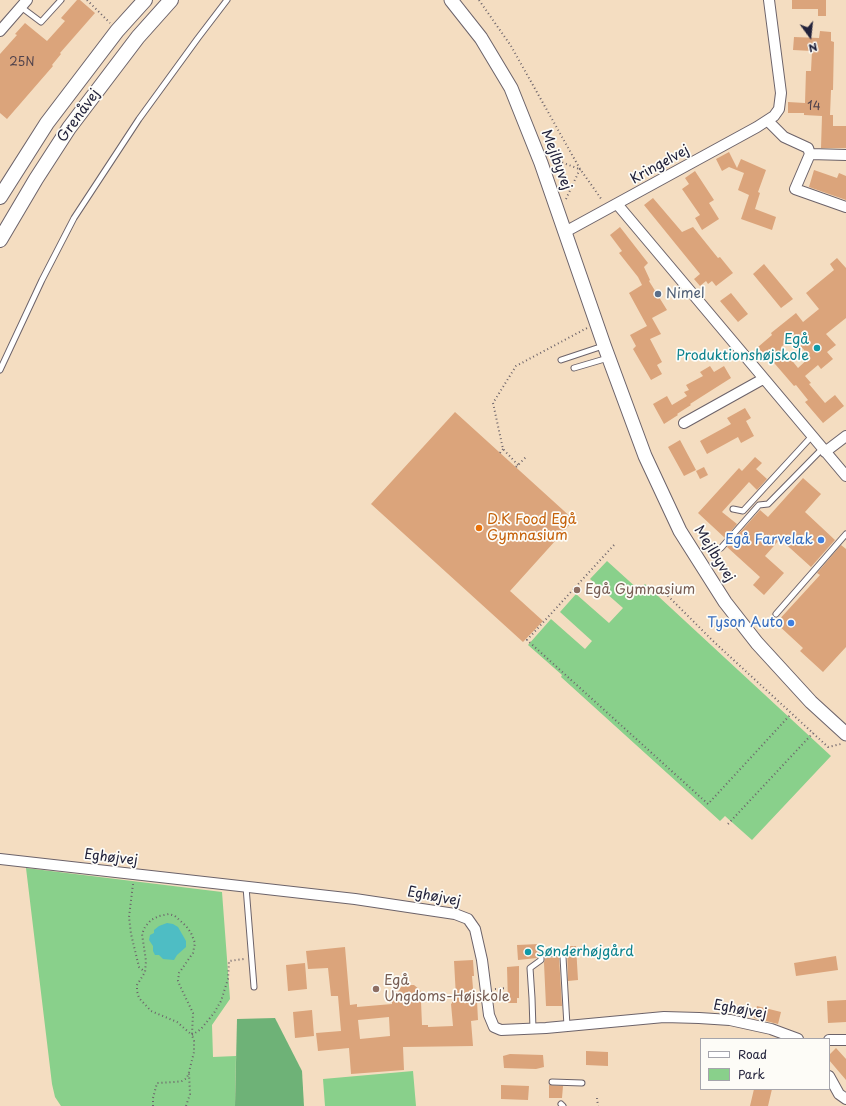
<!DOCTYPE html>
<html>
<head>
<meta charset="utf-8">
<style>
  body { margin:0 }
  #map { position:relative; width:846px; height:1106px; overflow:hidden; background:#f4ddc1; font-family:"Playpen Sans",sans-serif }
  canvas { display:block }
  .legend { position:absolute; left:700px; top:1038px; width:130px; height:52px; box-sizing:border-box; background:#fdfcf7; border:1px solid #a5a5ac; margin:0; padding:5px 7px; list-style:none; font-size:12px; color:#22223b }
  .legend li { display:flex; align-items:center; gap:8px; height:20px }
  .legend b { width:20px; border:1px solid #a5a5ac }
  .north { position:absolute; left:790px; top:16px; width:40px; height:40px; -webkit-text-stroke:3px #fdfcf7; paint-order:stroke; rotate:165deg; font-size:11px; font-weight:700; line-height:16px; text-align:center; color:#22223b }
  .north::after { content:''; display:block; margin:auto; width:14px; height:18px; background:#22223b; clip-path:polygon(50% 0,100% 100%,50% 72%,0 100%) }
</style>
</head>
<body>
<div id="map">
<canvas width="846" height="1106"></canvas>
<ul class="legend">
<li><b style="height:5px;background:#fff"></b>Road</li>
<li><b style="height:11px;background:#89d08b"></b>Park</li>
</ul>
<div class="north">N</div>
</div>
<script>
const ctx = document.querySelector('canvas').getContext('2d');
ctx.lineJoin = 'round';
function fillPath(path, color) { ctx.fillStyle = color; ctx.fill(path, 'evenodd'); }
const poly = rows => new Path2D(rows.map(r => 'M' + r).join(''));
function stroke(path, color, width, dash) { ctx.strokeStyle = color; ctx.lineWidth = width; ctx.lineCap = dash ? 'butt' : 'round'; ctx.setLineDash(dash || []); ctx.stroke(path); }
function label(font, color, halo, rows, align = 'center') {
  ctx.font = font + ' "Playpen Sans",sans-serif'; ctx.lineWidth = 3.5; ctx.setLineDash([]); ctx.textBaseline = 'middle'; ctx.strokeStyle = halo; ctx.fillStyle = color; for (const [text, x, y, turn = 0] of rows) {
    ctx.save(); ctx.translate(x, y); ctx.rotate((+turn || 0) * Math.PI / 180); ctx.textAlign = isNaN(turn) ? turn : align; if (halo) ctx.strokeText(text, 0, 0); ctx.fillText(text, 0, 0); ctx.restore();
  }
}
const green = poly([
  [607,561,639,590,645,584,831,756,752,840,725,816,720,821,561,677,562,675,528,645,551,619,585,649,592,641,560,612,576,594,609,623,623,608,590,579],
  [26,868,222,892,230,999,212,1025,213,1057,236,1056,235,1106,61,1106,55,1097,52,1084],
  [413,1071,416,1106,325,1106,323,1079]
]);
const forest = poly([
  [275,1018,302,1071,304,1106,235,1106,237,1019]
]);
const water = poly([
  [167,923,173,924,178,927,186,941,186,947,177,955,174,960,163,959,159,955,155,955,153,951,153,946,149,940,150,935,154,933,154,930,159,926]
]);
const building = poly([
  [77,0,80,0,95,13,60,53,61,54,52,65,53,66,7,119,0,113,0,54,17,35,15,34,25,23,47,41,65,21,61,18],
  [792,0,826,0,826,16,818,16,818,9,792,9],
  [820,31,831,32,831,41,834,42,833,90,831,90,830,115,833,115,833,126,846,126,846,148,821,148,822,116,804,115,804,113,788,113,788,102,805,103,806,71,811,71,812,51,793,50,794,37,819,38],
  [729,152,737,168,741,159,766,170,758,192,760,193,755,209,776,217,772,230,741,219,749,195,738,190,744,173,729,167,722,171,716,159],
  [814,170,837,178,839,173,846,176,846,200,809,187],
  [695,171,714,200,709,203,719,219,702,230,695,218,700,215,682,189,689,184,685,178],
  [653,198,682,232,693,227,718,258,720,257,733,273,716,286,712,281,708,284,706,281,700,286,694,279,700,274,644,205],
  [620,227,648,263,644,267,650,280,649,281,667,310,652,318,661,334,650,339,662,362,657,365,662,374,651,380,633,349,636,346,630,335,647,326,629,293,642,285,638,277,619,253,622,251,610,235],
  [837,258,846,268,846,318,826,334,836,345,827,352,833,359,821,369,818,365,805,376,811,383,809,384,825,403,835,395,844,406,823,423,805,402,808,400,796,385,794,386,769,357,767,358,758,347,772,335,771,333,796,313,803,322,819,309,806,293,834,270,830,264],
  [793,337,810,357,798,368,781,347],
  [764,264,793,299,781,308,753,274],
  [731,293,748,314,738,322,720,301],
  [710,366,714,372,724,366,731,378,690,404,691,405,677,414,678,415,664,424,653,404,667,396,672,405,687,396,684,392,689,390,686,385,703,376,700,372],
  [745,408,751,418,746,421,754,436,741,443,738,437,707,454,700,441,731,424,727,418],
  [455,412,574,520,510,591,543,621,523,642,371,504],
  [680,440,696,470,684,476,668,447],
  [755,457,762,463,756,469,767,479,757,490,749,482,722,512,737,524,725,538,698,513,739,468,742,471],
  [704,467,708,475,700,479,696,471],
  [803,478,821,494,805,512,835,540,811,567,780,539,765,556,784,573,764,595,753,585,760,577,727,547,760,510,768,517],
  [841,545,846,549,846,647,823,672,800,651,803,648,776,623,820,575,817,573],
  [539,944,539,953,537,958,518,960,517,945],
  [567,946,576,946,578,980,568,981],
  [345,947,350,1005,357,1004,357,1007,392,1004,392,1000,397,997,398,992,401,987,405,985,414,985,420,990,426,1001,421,1001,422,1025,428,1025,428,1027,453,1026,451,1004,452,1003,452,998,456,997,454,961,473,960,474,976,472,976,474,1001,477,1001,478,1020,471,1021,473,1046,403,1047,404,1070,351,1074,349,1048,318,1051,316,1033,341,1031,338,996,331,996,328,968,308,969,306,951],
  [389,1017,390,1036,360,1039,358,1020],
  [836,956,838,970,796,976,794,963],
  [559,957,562,1006,546,1006,544,963,545,958],
  [305,963,307,989,288,991,286,965],
  [519,966,519,998,517,998,517,1003,508,1003,507,967],
  [846,1000,846,1022,828,1023,827,1001],
  [757,1006,781,1012,778,1024,754,1018],
  [312,1010,314,1036,295,1038,293,1012],
  [836,1048,846,1059,846,1080,829,1060,829,1055],
  [586,1051,608,1052,608,1066,586,1065],
  [510,1054,543,1055,544,1067,536,1069,504,1068,503,1056],
  [501,1085,529,1086,528,1100,501,1099],
  [549,1085,563,1086,562,1098,549,1098],
  [754,1089,772,1089,768,1106,750,1106]
]);
const path = poly([
  [87,0,110,23],
  [479,0,511,46,580,169,602,200],
  [551,158,579,169],
  [566,199,580,169],
  [500,453,503,449],
  [518,465,503,449,493,403,516,366,587,328],
  [516,467,526,457],
  [614,545,527,640,708,804,791,714],
  [665,593,713,641,828,747,841,744],
  [728,824,813,733],
  [133,884,129,917,131,934,139,967,145,972],
  [495,989,507,988],
  [192,1035,201,1029,214,1013,221,1001,228,979,229,961,244,959],
  [597,1098,598,1106],
  [153,1106,153,1098,157,1083,175,1082,182,1081,187,1078,189,1072,194,1052,194,1041,192,1035,193,1013,181,988,178,981,179,973,193,953,195,943,191,933,186,926,175,916,169,914,159,916,151,920,145,927,142,934,146,961,145,972,137,985,137,991,139,998,151,1011,177,1022,192,1035],
  [186,1106,190,1094,189,1073]
]);
const service = poly([
  [21,7,41,22,61,0],
  [561,360,603,346],
  [574,368,608,358],
  [0,370,42,280,74,218,139,119,198,38,227,0],
  [733,509,743,511,812,436],
  [721,548,759,505,768,504,822,449],
  [776,614,846,534],
  [246,887,254,987],
  [533,1029,532,998,530,968,541,960,541,956,544,954,562,953,563,957,567,1026],
  [552,1082,582,1083],
  [561,1104,563,1106]
]);
const minor = poly([
  [0,31,27,0],
  [768,121,784,137,808,148,810,154],
  [846,155,810,154,795,189,846,207],
  [617,204,846,476],
  [565,232,757,127,774,116,779,109,781,93,769,0],
  [684,423,763,379],
  [825,452,846,436],
  [0,859,355,899,455,914,468,919,475,929,482,960,489,1015,494,1027,501,1030,546,1028,664,1017,699,1018,730,1020,771,1029,798,1039],
  [829,1040,846,1040],
  [829,1076,839,1094,846,1099]
]);
const tertiary = poly([
  [451,0,481,38,511,88,541,163,604,345,645,456,680,531,725,602,757,643,811,702,846,734]
]);
const secondary = poly([
  [0,197,47,123,117,31,145,0],
  [0,240,36,179,69,128,138,37,171,0]
]);
const markers = [
  [658,294,4,"#5c6f8a"],
  [817,348,4,"#0f9aa8"],
  [479,528,4,"#e8710a"],
  [821,540,4,"#3f7fe0"],
  [577,590,4,"#8d6e63"],
  [791,623,4,"#3f7fe0"],
  [528,952,4,"#0f9aa8"],
  [376,989,4,"#8d6e63"]
];
const numberNames = [
  ["25N",22,63],
  ["14",814,107]
];
const streetNames = [
  ["Grenåvej",79,116,-54],
  ["Mejlbyvej",556,160,70],
  ["Kringelvej",660,165,-29],
  ["Mejlbyvej",714,554,58],
  ["Eghøjvej",111,858,7],
  ["Eghøjvej",434,897,11],
  ["Eghøjvej",740,1010,10]
];
const serviceNames = [
  ["Nimel",666,294]
];
const cultureNames = [
  ["Egå",809,340],
  ["Produktionshøjskole",809,356],
  ["Sønderhøjgård",536,952,"left"]
];
const foodNames = [
  ["D.K Food Egå",487,520],
  ["Gymnasium",487,536]
];
const shopNames = [
  ["Egå Farvelak",813,540],
  ["Tyson Auto",783,623]
];
const educationNames = [
  ["Egå Gymnasium",585,590],
  ["Egå",384,981],
  ["Ungdoms-Højskole",384,997]
];
fillPath(green, '#89d08b');
fillPath(forest, '#6eb277');
fillPath(water, '#4ebdc4');
fillPath(building, '#dba47b');
stroke(service, '#6c636a', 7);
stroke(minor, '#6c636a', 12);
stroke(tertiary, '#6c636a', 15);
stroke(secondary, '#6c636a', 16);
stroke(path, '#6c636a', 2, [1, 3]);
stroke(service, '#fff', 5);
stroke(minor, '#fff', 10);
stroke(tertiary, '#fff', 13);
stroke(secondary, '#fff', 14);
for (const [x, y, r, color] of markers) { const dot = new Path2D(); dot.arc(x, y, r, 0, 2 * Math.PI); ctx.fillStyle = color; ctx.fill(dot); stroke(dot, '#fdfcf7', 1.5); }
label('12px', '#50424b', null, numberNames);
label('14px', '#22223b', '#fdfcf7', streetNames);
label('14px', '#4e5e75', '#fdfcf7', serviceNames, 'left');
label('14px', '#0d838f', '#fdfcf7', cultureNames, 'right');
label('14px', '#c56008', '#fdfcf7', foodNames, 'left');
label('14px', '#366cbe', '#fdfcf7', shopNames, 'right');
label('14px', '#785e54', '#fdfcf7', educationNames, 'left');
</script>
</body>
</html>
